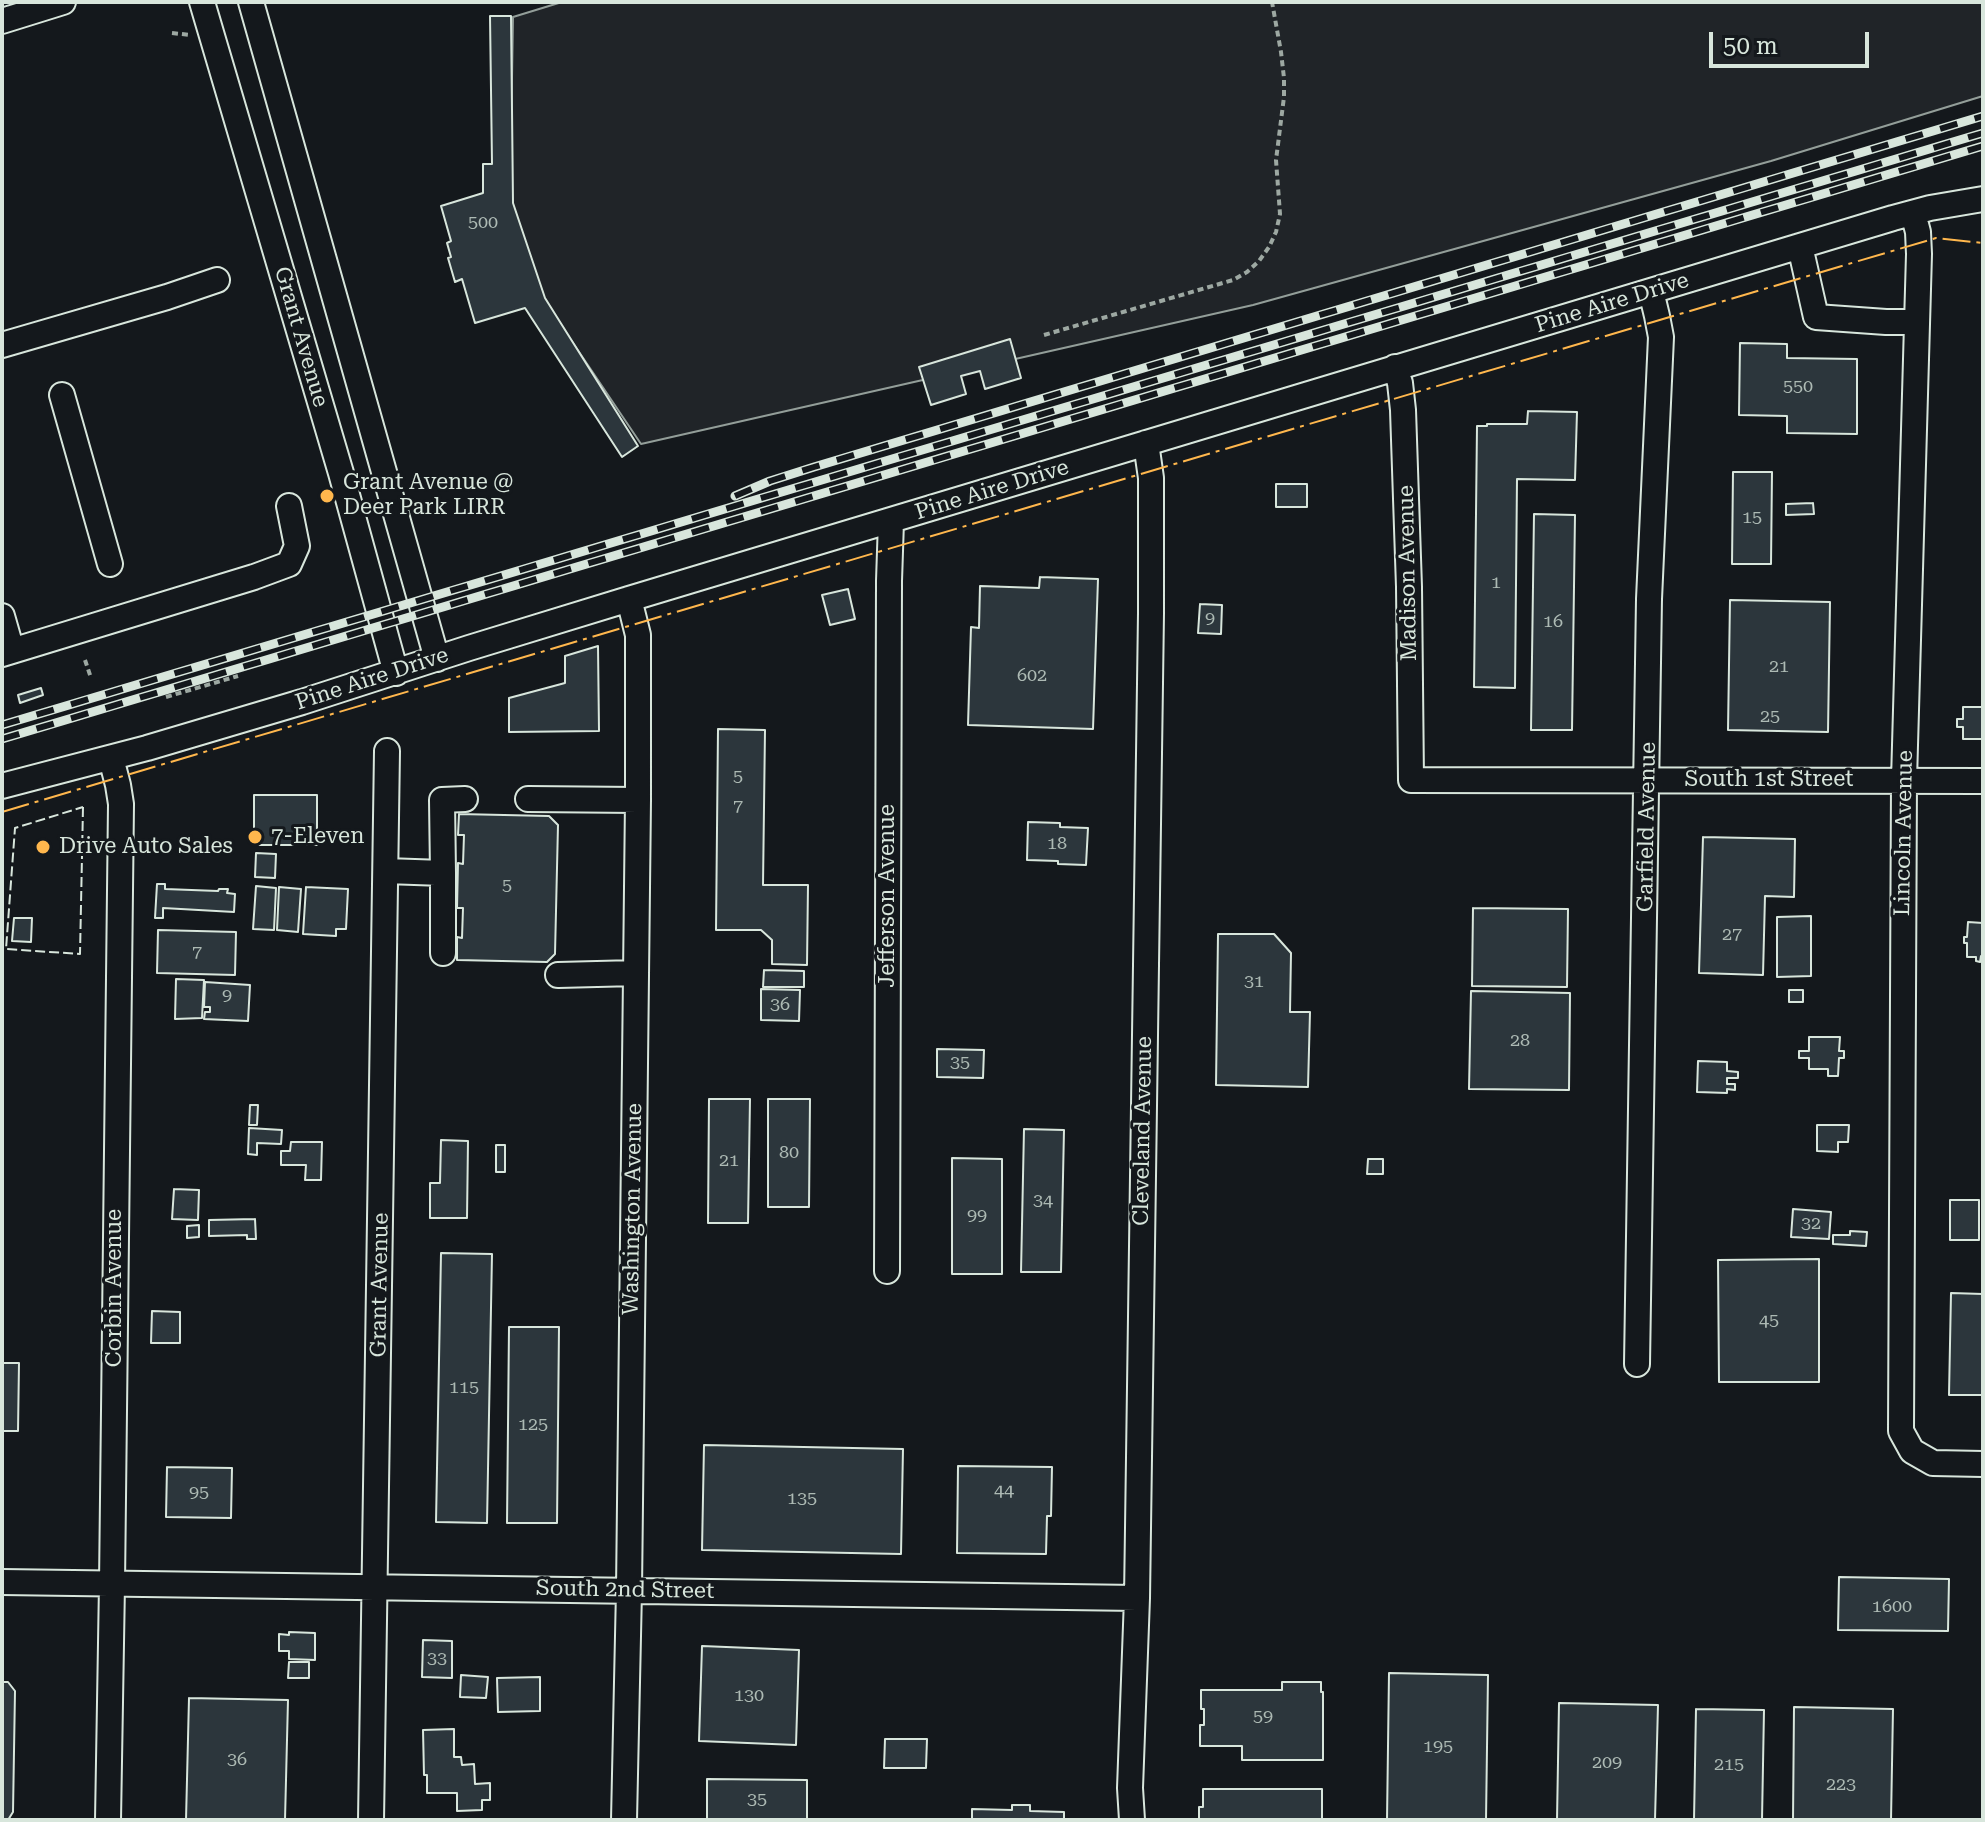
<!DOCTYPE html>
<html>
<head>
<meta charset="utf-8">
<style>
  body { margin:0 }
  #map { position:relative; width:1985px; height:1822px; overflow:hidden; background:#14181c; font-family:"Roboto Serif",serif }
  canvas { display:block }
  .frame { position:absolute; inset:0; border:4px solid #d8e6dc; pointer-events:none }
  .scale { position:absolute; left:1709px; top:32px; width:160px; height:36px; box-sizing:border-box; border:4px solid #d8e6dc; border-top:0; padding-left:10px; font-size:24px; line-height:28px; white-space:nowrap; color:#d8e6dc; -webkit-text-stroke:6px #14181c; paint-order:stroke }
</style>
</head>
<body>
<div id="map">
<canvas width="1985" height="1822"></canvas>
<div class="frame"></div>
<div class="scale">50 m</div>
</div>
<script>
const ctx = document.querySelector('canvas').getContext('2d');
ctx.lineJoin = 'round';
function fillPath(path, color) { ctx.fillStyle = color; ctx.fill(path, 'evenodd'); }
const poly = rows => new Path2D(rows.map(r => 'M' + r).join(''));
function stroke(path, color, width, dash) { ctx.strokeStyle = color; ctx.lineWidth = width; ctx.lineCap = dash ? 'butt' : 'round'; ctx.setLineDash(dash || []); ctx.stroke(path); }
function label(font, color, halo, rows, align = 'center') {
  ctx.font = font + ' "Roboto Serif",serif'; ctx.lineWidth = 6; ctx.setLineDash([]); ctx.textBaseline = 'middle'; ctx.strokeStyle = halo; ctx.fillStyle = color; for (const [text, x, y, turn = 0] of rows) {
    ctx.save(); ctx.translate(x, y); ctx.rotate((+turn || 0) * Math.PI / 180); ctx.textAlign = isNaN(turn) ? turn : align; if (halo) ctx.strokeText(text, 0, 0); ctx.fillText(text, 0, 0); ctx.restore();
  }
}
const green = poly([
  [562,2,1983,2,1983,96,1771,161,1253,305,641,444,536,288,510,199,513,17,562,2]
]);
const building = poly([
  [490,16,511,16,513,203,545,298,638,446,622,457,525,308,475,323,462,279,455,282,448,258,451,257,447,243,451,241,441,206,483,193,483,164,492,164,490,16],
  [1010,339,1021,378,985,389,980,371,961,376,966,394,931,405,919,367,1010,339],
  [1740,343,1787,344,1787,358,1857,359,1857,434,1787,433,1787,416,1739,415,1740,343],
  [1528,411,1577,412,1575,480,1517,479,1515,688,1474,687,1477,426,1487,426,1487,424,1527,424,1528,411],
  [1733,472,1772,472,1771,564,1732,564,1733,472],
  [1276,484,1307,484,1307,507,1276,507,1276,484],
  [1813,503,1814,514,1786,515,1786,504,1813,503],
  [1534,514,1575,515,1572,730,1531,730,1534,514],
  [1040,577,1098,579,1093,729,968,725,971,627,979,628,980,586,1039,588,1040,577],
  [848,589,855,619,830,625,822,595,848,589],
  [1730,600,1830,602,1828,732,1728,730,1730,600],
  [1200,604,1222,605,1221,634,1198,633,1200,604],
  [598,646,599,731,509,732,509,698,565,683,565,656,598,646],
  [41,688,43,695,20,703,18,695,41,688],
  [1963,707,1983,707,1983,739,1963,739,1963,727,1957,727,1957,719,1963,719,1963,707],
  [718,729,765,730,763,885,808,885,807,965,772,964,772,940,761,930,716,930,718,729],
  [254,795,317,795,317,845,254,845,254,795],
  [459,814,549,816,558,825,555,954,547,962,457,960,457,937,462,938,463,908,457,908,458,863,463,864,464,835,458,835,459,814],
  [1028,822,1060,823,1060,827,1088,828,1086,865,1058,864,1058,861,1027,860,1028,822],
  [1703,837,1795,839,1794,897,1765,896,1763,975,1699,973,1703,837],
  [256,853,276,854,275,878,255,877,256,853],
  [157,884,165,884,165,889,218,891,219,889,228,889,227,893,235,894,234,912,163,908,163,918,155,918,157,884],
  [256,886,276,888,274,930,253,929,256,886],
  [279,887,301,889,298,932,277,930,279,887],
  [306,887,348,889,346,929,336,929,336,936,303,934,306,887],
  [1473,908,1568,909,1567,987,1472,986,1473,908],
  [1811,916,1811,976,1777,977,1777,917,1811,916],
  [14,918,32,918,31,942,12,941,14,918],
  [1968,922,1983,923,1983,957,1981,956,1980,962,1976,961,1976,957,1967,957,1967,943,1964,943,1964,937,1967,937,1968,922],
  [158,930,236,932,235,975,157,973,158,930],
  [1218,934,1274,934,1291,953,1290,1012,1310,1012,1308,1087,1216,1085,1218,934],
  [764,970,804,971,804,987,763,987,764,970],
  [176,979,204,980,202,1018,175,1019,176,979],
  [205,982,250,985,248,1021,204,1019,205,1012,210,1012,210,1007,204,1007,205,982],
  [761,989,800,990,799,1021,761,1020,761,989],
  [1789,990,1803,990,1803,1002,1789,1002,1789,990],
  [1471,991,1570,993,1569,1090,1469,1089,1471,991],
  [1809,1037,1840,1037,1839,1051,1844,1051,1844,1058,1839,1058,1838,1076,1828,1076,1828,1069,1809,1069,1809,1058,1799,1058,1799,1051,1809,1051,1809,1037],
  [937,1049,984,1050,983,1078,937,1077,937,1049],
  [1698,1061,1727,1062,1727,1071,1738,1072,1738,1078,1727,1078,1727,1084,1735,1084,1735,1090,1727,1089,1727,1093,1697,1092,1698,1061],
  [709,1099,750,1099,748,1223,708,1223,709,1099],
  [768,1099,810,1099,809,1207,768,1207,768,1099],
  [250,1105,258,1105,257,1125,249,1125,250,1105],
  [1817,1125,1849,1125,1848,1142,1838,1142,1838,1152,1817,1151,1817,1125],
  [249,1128,282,1130,281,1144,257,1143,257,1155,248,1154,249,1128],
  [1024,1129,1064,1130,1061,1272,1021,1272,1024,1129],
  [441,1140,468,1141,467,1218,430,1218,430,1183,440,1183,441,1140],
  [291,1142,322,1142,321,1180,305,1180,306,1165,281,1165,281,1151,290,1151,291,1142],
  [496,1145,505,1145,505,1172,496,1172,496,1145],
  [952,1158,1002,1159,1002,1274,952,1274,952,1158],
  [1368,1159,1383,1159,1383,1174,1367,1174,1368,1159],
  [174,1189,199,1190,198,1220,172,1219,174,1189],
  [1950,1200,1979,1200,1979,1240,1950,1240,1950,1200],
  [1793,1209,1831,1212,1829,1239,1791,1237,1793,1209],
  [255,1219,256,1239,247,1239,247,1235,209,1236,209,1220,255,1219],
  [199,1225,199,1237,187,1238,187,1226,199,1225],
  [1850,1231,1867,1232,1866,1246,1833,1244,1833,1235,1850,1235,1850,1231],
  [441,1253,492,1254,487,1523,436,1522,441,1253],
  [1819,1259,1819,1382,1719,1382,1718,1260,1819,1259],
  [1951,1293,1983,1294,1983,1395,1949,1395,1951,1293],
  [152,1311,180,1312,180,1343,151,1343,152,1311],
  [509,1327,559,1327,557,1523,507,1523,509,1327],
  [2,1363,19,1363,18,1431,2,1431,2,1363],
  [704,1445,903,1449,901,1554,702,1550,704,1445],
  [958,1466,1052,1467,1051,1516,1047,1516,1046,1554,957,1553,958,1466],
  [167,1467,232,1468,231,1518,166,1517,167,1467],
  [1839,1577,1949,1579,1948,1631,1838,1630,1839,1577],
  [289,1632,315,1633,315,1660,289,1659,289,1651,279,1651,279,1634,289,1635,289,1632],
  [423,1640,452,1641,452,1678,422,1677,423,1640],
  [702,1646,799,1650,796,1745,699,1741,702,1646],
  [289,1662,309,1662,309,1678,288,1678,289,1662],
  [1389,1673,1488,1675,1486,1820,1387,1820,1389,1673],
  [461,1675,488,1677,486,1698,460,1697,461,1675],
  [540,1677,540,1711,498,1712,497,1678,540,1677],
  [2,1682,8,1682,15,1691,13,1812,8,1820,2,1820,2,1682],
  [1282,1682,1321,1682,1321,1692,1323,1692,1323,1760,1242,1760,1242,1746,1200,1746,1200,1725,1204,1725,1204,1709,1201,1709,1201,1690,1282,1690,1282,1682],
  [189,1698,288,1700,285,1820,186,1820,189,1698],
  [1559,1703,1658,1705,1655,1820,1557,1820,1559,1703],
  [1794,1707,1893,1709,1891,1820,1793,1820,1794,1707],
  [1696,1709,1764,1710,1762,1820,1694,1820,1696,1709],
  [454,1729,454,1757,461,1757,462,1765,474,1764,475,1784,490,1783,490,1800,482,1800,482,1810,457,1811,457,1793,427,1793,427,1775,424,1775,423,1730,454,1729],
  [885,1739,927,1739,926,1768,884,1768,885,1739],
  [707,1779,807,1780,807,1820,707,1820,707,1779],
  [1203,1789,1322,1789,1322,1820,1199,1820,1199,1807,1203,1807,1203,1789],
  [1012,1805,1030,1805,1030,1811,1064,1812,1064,1820,972,1820,972,1809,1012,1810,1012,1805]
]);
const path = poly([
  [172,33,190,35],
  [1044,335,1233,280,1247,272,1259,261,1269,247,1276,232,1280,214,1276,160,1284,97,1284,78,1281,52,1272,2],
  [85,660,91,678],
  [166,697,238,676]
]);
const minor = poly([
  [202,2,341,473,396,673],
  [251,2,437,659],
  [2,21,63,2],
  [1913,213,1918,232,1919,254,1904,780,1901,1431,1912,1451,1933,1463,1983,1464],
  [1800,246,1816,317,1886,322,1917,322],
  [2,345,167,297,217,280],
  [1395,367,1400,383,1403,410,1409,587,1411,780,1983,781],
  [62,395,110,564],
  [2,616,12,651],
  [2,654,254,577,289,564,297,546,289,506],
  [2,786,147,748,302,702,469,648,629,599,1893,218,1930,208,1983,199],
  [528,799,638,800],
  [386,871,443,873,442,800,465,799],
  [443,873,443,953],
  [558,975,636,973],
  [887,1271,889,581,891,521],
  [1637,1364,1649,599,1661,337,1657,316,1651,291],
  [2,1582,1137,1598],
  [108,1820,112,1584,121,804,118,785,111,758],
  [371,1820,387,751],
  [624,1820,629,1590,638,800,638,635,629,599],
  [1132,1820,1130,1788,1137,1598,1151,613,1151,478,1146,443]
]);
const rail = poly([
  [735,496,770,481,814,467,1983,116],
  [2,725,1983,133],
  [2,739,1983,146]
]);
const fence = poly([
  [83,807,80,954,6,949,15,828,83,807]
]);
const power = poly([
  [2,812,1936,238,1983,243]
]);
const markers = [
  [327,496,8,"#ffb74d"],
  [255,837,8,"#ffb74d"],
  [43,847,8,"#ffb74d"]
];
const numberNames = [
  ["500",483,223],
  ["550",1798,387],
  ["15",1752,518],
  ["1",1496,583],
  ["9",1210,619],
  ["16",1553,622],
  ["21",1779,667],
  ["602",1032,676],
  ["25",1770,717],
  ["5",738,777],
  ["7",738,807],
  ["18",1057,844],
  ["5",507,886],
  ["27",1732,935],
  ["7",197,953],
  ["31",1254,982],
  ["9",227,996],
  ["36",780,1005],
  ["28",1520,1041],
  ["35",960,1063],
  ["80",789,1153],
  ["21",729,1161],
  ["34",1043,1201],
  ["99",977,1216],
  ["32",1811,1224],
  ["45",1769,1321],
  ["115",464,1388],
  ["125",533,1425],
  ["44",1004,1491],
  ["95",199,1493],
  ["135",802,1499],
  ["1600",1892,1607],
  ["33",437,1659],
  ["130",749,1696],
  ["59",1263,1717],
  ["195",1438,1747],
  ["36",237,1760],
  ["209",1607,1763],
  ["215",1729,1765],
  ["223",1841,1785],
  ["35",757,1800]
];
const streetNames = [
  ["Pine Aire Drive",1612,303,-17],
  ["Grant Avenue",301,337,74],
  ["Pine Aire Drive",992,490,-17],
  ["Madison Avenue",1408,573,-91],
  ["Pine Aire Drive",372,679,-18],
  ["South 1st Street",1769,780],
  ["Garfield Avenue",1647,827,-89],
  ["Lincoln Avenue",1904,833,-89],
  ["Jefferson Avenue",888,896,-90],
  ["Cleveland Avenue",1143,1131,-89],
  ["Washington Avenue",633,1209,-89],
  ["Grant Avenue",380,1285,-89],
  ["Corbin Avenue",115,1288,-90],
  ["South 2nd Street",625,1590,1]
];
const poiNames = [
  ["Grant Avenue @",343,483],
  ["Deer Park LIRR",343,508],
  ["7-Eleven",271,837],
  ["Drive Auto Sales",59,847]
];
fillPath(green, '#202428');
stroke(green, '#939e99', 2);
fillPath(building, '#2c363c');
stroke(building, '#d8e6dc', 2);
stroke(minor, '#d8e6dc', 28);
stroke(path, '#9da8a2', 4, [6, 4]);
stroke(minor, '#14181c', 24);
stroke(rail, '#d8e6dc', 9);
stroke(rail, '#14181c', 6, [18]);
stroke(fence, '#d8e6dc', 2, [10, 4]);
stroke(power, '#ffb74d', 2, [28, 6, 4, 6]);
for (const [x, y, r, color] of markers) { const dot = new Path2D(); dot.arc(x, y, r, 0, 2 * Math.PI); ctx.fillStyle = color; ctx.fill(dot); stroke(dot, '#14181c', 3); }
label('18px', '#adbab4', null, numberNames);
label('22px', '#d8e6dc', '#14181c', streetNames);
label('22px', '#d8e6dc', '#14181c', poiNames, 'left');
</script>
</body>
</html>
